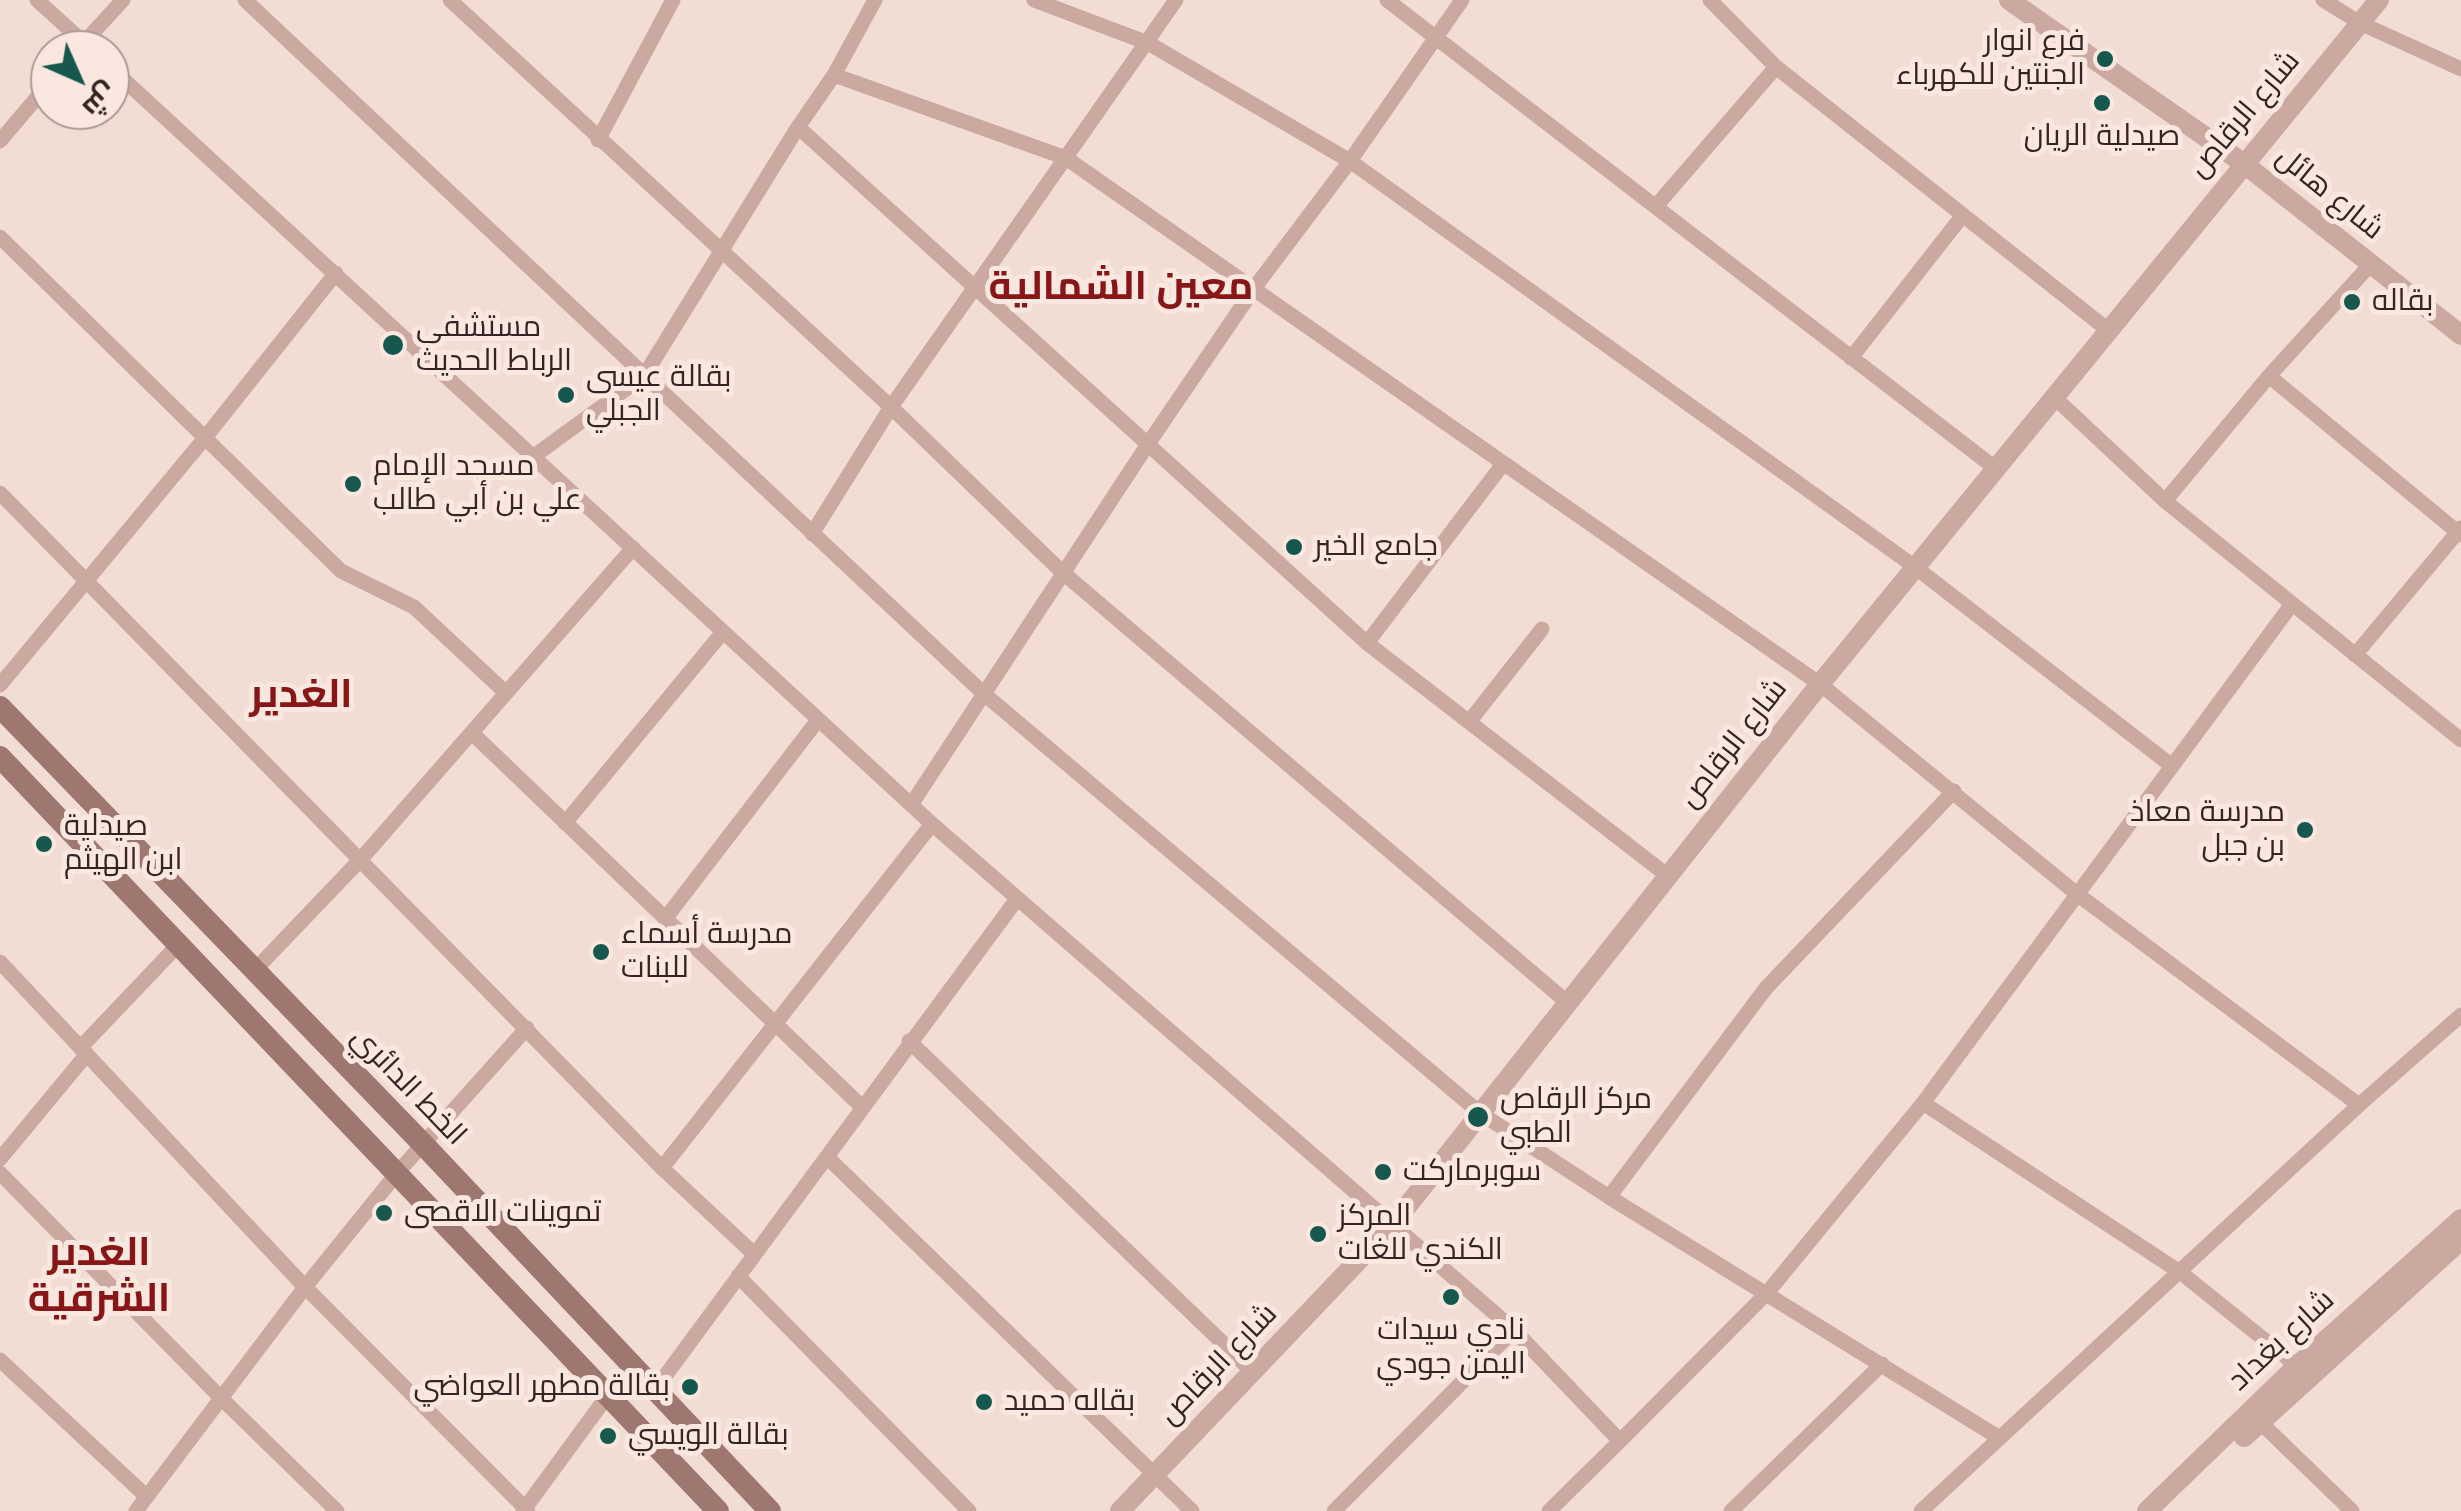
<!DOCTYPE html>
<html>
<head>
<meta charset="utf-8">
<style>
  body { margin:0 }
  #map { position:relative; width:2461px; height:1511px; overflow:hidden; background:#f2ddd4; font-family:"DM Sans",Cairo,sans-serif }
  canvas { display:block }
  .north { position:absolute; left:30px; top:30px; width:100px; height:100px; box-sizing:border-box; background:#fae8e0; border:2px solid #ab9a95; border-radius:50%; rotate:135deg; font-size:28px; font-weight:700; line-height:40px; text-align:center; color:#342524 }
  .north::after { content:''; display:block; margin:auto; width:35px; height:45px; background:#16584d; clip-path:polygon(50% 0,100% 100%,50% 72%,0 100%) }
</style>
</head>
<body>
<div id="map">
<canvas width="2461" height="1511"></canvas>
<div class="north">ش</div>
</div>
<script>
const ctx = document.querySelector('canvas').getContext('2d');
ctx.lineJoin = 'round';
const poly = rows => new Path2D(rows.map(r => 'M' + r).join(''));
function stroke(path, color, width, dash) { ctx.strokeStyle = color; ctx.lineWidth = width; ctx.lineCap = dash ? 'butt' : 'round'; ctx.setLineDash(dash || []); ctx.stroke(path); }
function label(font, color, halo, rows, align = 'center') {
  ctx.font = font + ' "DM Sans",Cairo,sans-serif'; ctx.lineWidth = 10; ctx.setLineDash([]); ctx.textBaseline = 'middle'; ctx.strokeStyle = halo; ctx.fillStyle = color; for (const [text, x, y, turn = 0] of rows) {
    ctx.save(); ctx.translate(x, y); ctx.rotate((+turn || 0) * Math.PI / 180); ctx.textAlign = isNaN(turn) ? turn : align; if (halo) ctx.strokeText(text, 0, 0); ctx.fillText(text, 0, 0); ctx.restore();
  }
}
const minor = poly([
  [37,0,92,50],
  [245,0,983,693,1480,1113,1609,1197,1998,1437],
  [450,0,891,407,1061,571,1568,1003],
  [1034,0,1148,43,1350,161,1915,567,2172,766],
  [1387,0,1995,468],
  [1710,0,1776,67,2108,330],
  [2323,0,2360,23,2461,69],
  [78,49,123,0],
  [110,67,932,824,1514,1330,1620,1441,1549,1511],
  [834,75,1066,158,1820,684,2077,894,2359,1105],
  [798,127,1367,643,1668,876],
  [598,140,673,0],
  [0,141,50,82],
  [1656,206,1776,67],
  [0,237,341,571,414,607,506,693],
  [1851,358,1963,215],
  [2269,376,2461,535],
  [2055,398,2165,501,2461,740],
  [534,456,644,376,798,127,834,75,875,0],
  [0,493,662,1168,753,1253],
  [2165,501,2269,376,2370,265],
  [812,534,891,407,1176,0],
  [1367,643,1503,464],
  [2355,655,2461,528],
  [0,685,204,439,336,273],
  [1469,722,1542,629],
  [472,733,861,1106],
  [911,805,1148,444,1255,287,1350,161,1462,0],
  [565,823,723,632],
  [665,919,818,720],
  [0,962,305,1287,528,1511],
  [253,972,361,859,633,548],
  [909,1041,1254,1373],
  [81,1047,179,944],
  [1923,1103,2180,1272,2302,1370],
  [827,1157,1192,1511],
  [0,1159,87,1054],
  [662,1168,932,824],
  [0,1173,222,1399,337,1511],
  [1609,1197,1766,988,1954,791],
  [738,1276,969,1511],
  [0,1360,146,1496],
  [654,1391,1017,899],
  [2260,1422,2352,1511],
  [1620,1441,1767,1293,1923,1103,2292,604],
  [136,1511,305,1287,398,1172,527,1028],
  [523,1511,608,1395],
  [1334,1511,1514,1330],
  [1731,1511,1882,1364],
  [1921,1511,2359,1105,2461,1015]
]);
const tertiary = poly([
  [2009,0,2243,163,2461,335],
  [2244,1437,2461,1240],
  [1120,1511,1393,1224,1820,684,2379,0],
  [2147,1511,2297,1366,2461,1219]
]);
const secondary = poly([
  [0,707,422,1143,770,1511],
  [0,757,718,1511]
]);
const markers = [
  [2105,59,10,"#16584d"],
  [2102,103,10,"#16584d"],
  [2352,302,10,"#16584d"],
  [393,345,12,"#16584d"],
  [566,395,10,"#16584d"],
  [353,484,10,"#16584d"],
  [1294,547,10,"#16584d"],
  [2305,830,10,"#16584d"],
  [44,844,10,"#16584d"],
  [601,952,10,"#16584d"],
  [1478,1117,12,"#16584d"],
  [1383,1172,10,"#16584d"],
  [384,1213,10,"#16584d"],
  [1318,1234,10,"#16584d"],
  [1451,1297,10,"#16584d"],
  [690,1387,10,"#16584d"],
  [984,1402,10,"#16584d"],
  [608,1436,10,"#16584d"]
];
const poiNames = [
  ["فرع انوار",2085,42,"right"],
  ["الجنتين للكهرباء",2085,76,"right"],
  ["صيدلية الريان",2102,137,"center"],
  ["بقاله",2372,302],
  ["مستشفى",416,328],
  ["الرباط الحديث",416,362],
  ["بقالة عيسى",586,378],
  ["الجبلي",586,412],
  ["مسجد الإمام",373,467],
  ["علي بن أبي طالب",373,501],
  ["جامع الخير",1314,547],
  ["مدرسة معاذ",2285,813,"right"],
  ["بن جبل",2285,847,"right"],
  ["صيدلية",64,827],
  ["ابن الهيثم",64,861],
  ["مدرسة أسماء",621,935],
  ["للبنات",621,969],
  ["مركز الرقاص",1500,1100],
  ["الطبي",1500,1134],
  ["سوبرماركت",1403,1172],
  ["تموينات الاقصى",404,1213],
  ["المركز",1338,1217],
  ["الكندي للغات",1338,1251],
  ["نادي سيدات",1451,1331,"center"],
  ["اليمن جودي",1451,1365,"center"],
  ["بقالة مطهر العواضي",670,1387,"right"],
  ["بقاله حميد",1004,1402],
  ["بقالة الويسي",628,1436]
];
const streetNames = [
  ["شارع الرقاص",2245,115,-50],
  ["شارع هائل",2329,194,39],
  ["شارع الرقاص",1734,744,-52],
  ["الخط الدائري",408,1087,46],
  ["شارع بغداد",2282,1341,-43],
  ["شارع الرقاص",1219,1365,-46]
];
const districtNames = [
  ["معين الشمالية",1121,289],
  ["الغدير",301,697],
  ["الغدير",99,1255],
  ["الشرقية",99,1301]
];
stroke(minor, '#cba9a0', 15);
stroke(tertiary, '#cba9a0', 20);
stroke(secondary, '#9e7771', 22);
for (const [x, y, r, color] of markers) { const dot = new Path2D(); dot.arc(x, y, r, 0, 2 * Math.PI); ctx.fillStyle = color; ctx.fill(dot); stroke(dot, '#fae8e0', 4); }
label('30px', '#342524', '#fae8e0', poiNames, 'left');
label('30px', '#342524', '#fae8e0', streetNames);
label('bold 40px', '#891617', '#fae8e0', districtNames);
</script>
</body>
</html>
